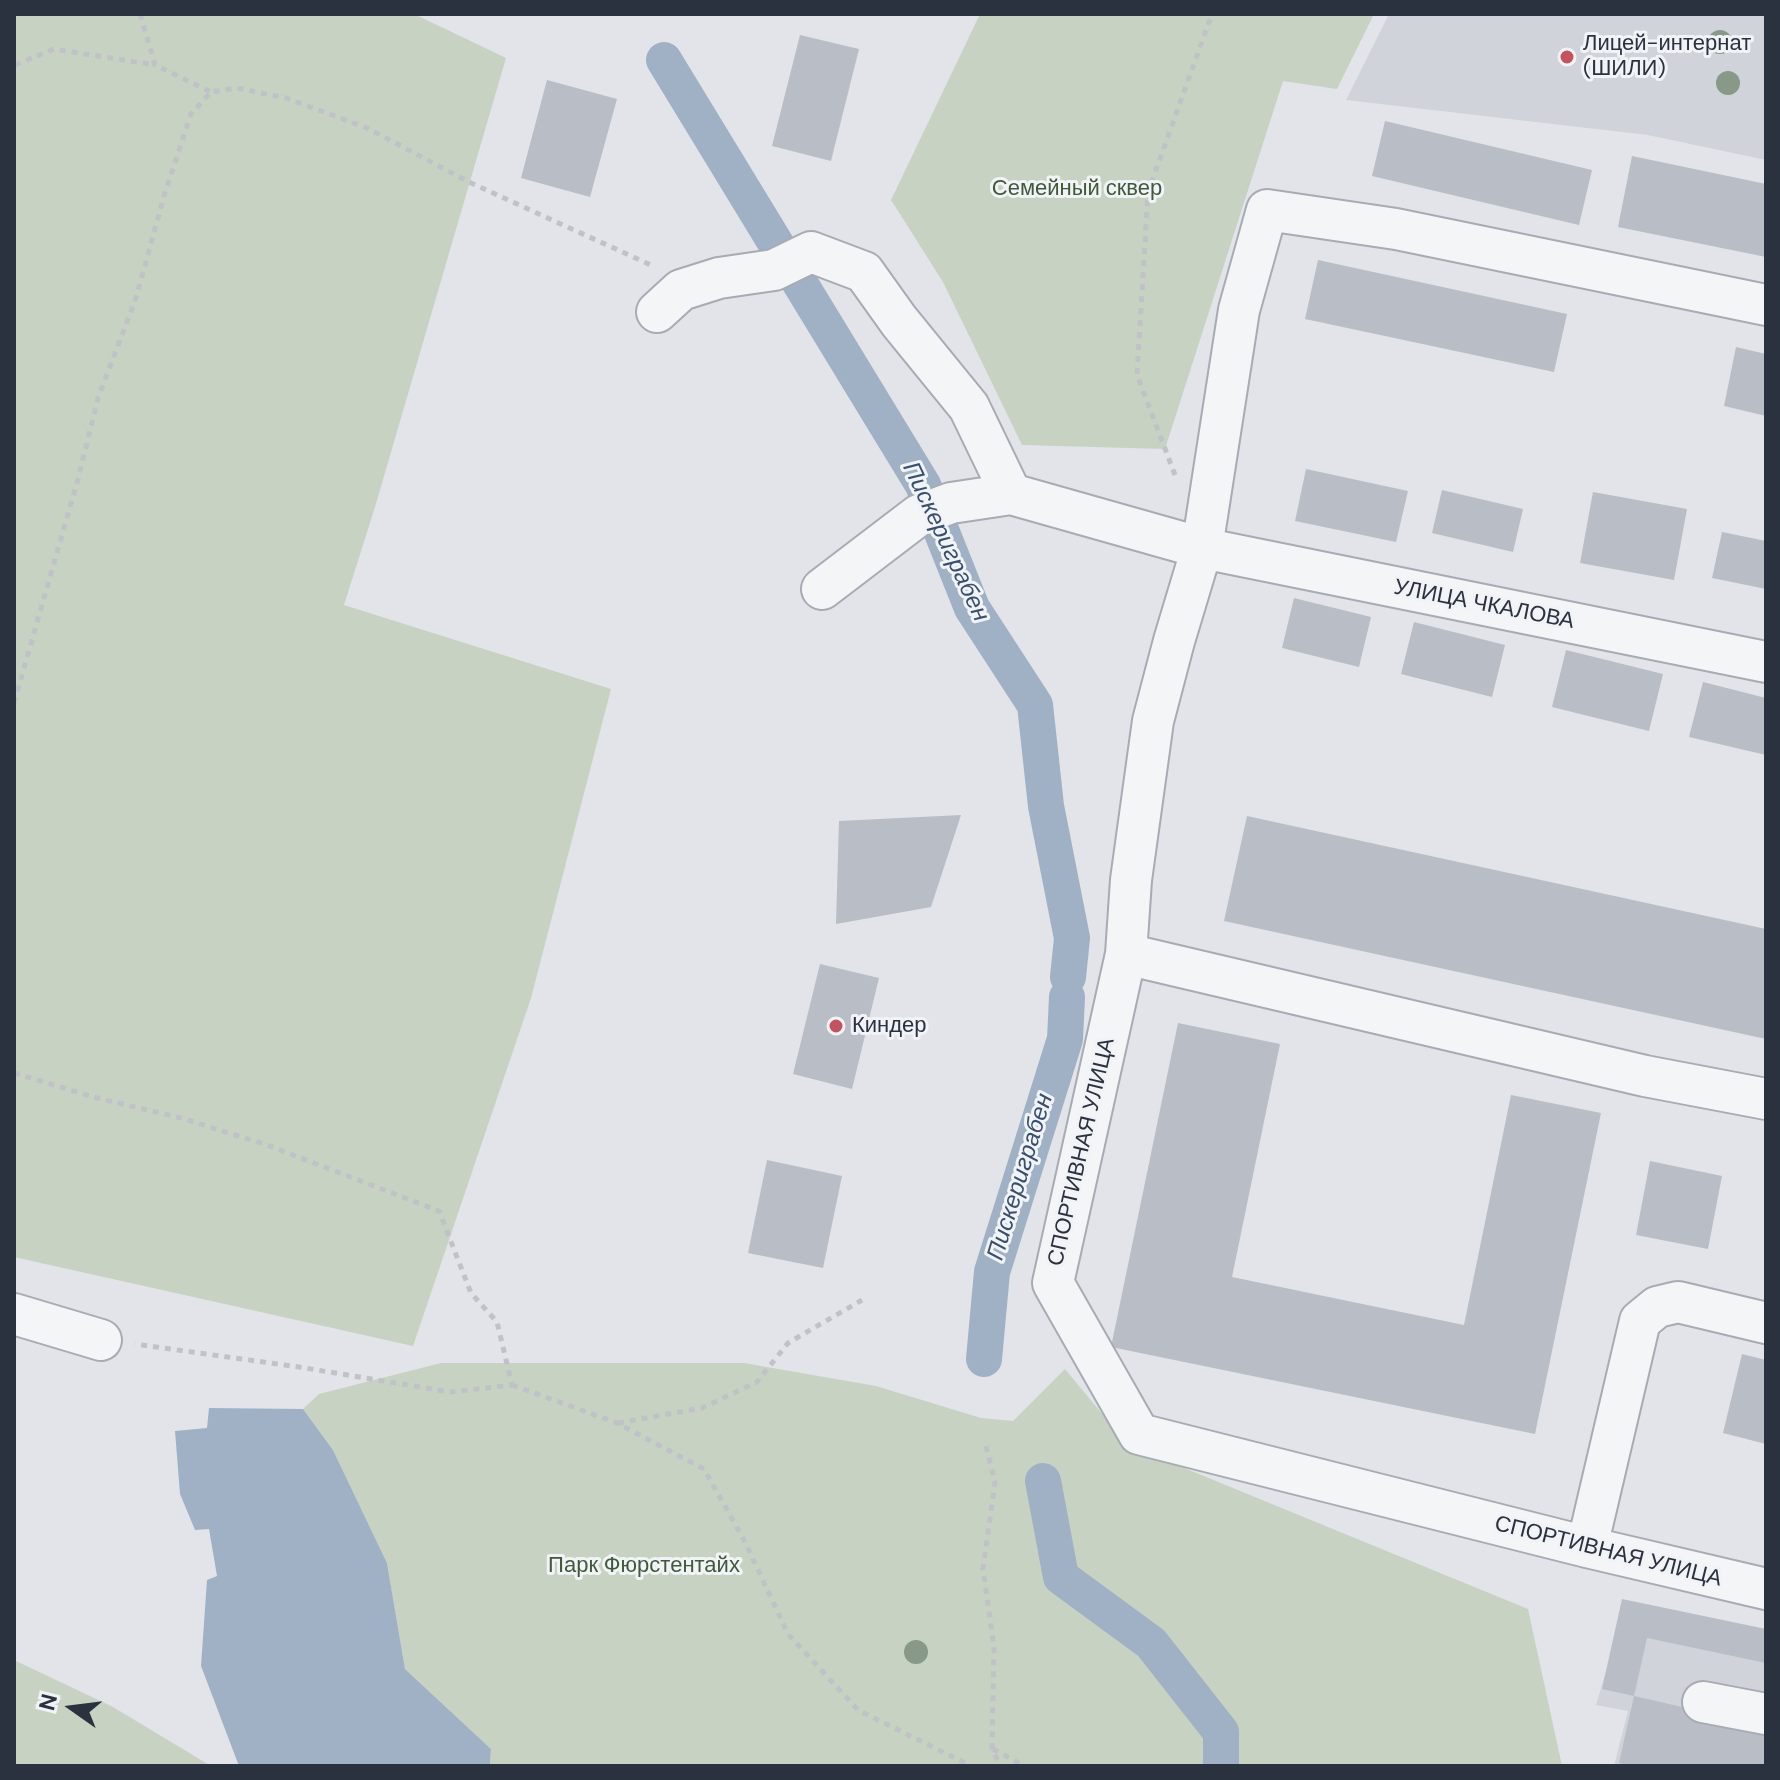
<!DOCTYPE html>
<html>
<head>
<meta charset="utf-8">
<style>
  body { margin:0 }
  #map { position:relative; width:1780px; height:1780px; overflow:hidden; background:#e2e4e9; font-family:"DM Sans",sans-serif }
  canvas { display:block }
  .frame { position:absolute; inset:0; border:16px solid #2b323f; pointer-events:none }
  .north { position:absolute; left:32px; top:1668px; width:80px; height:80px; -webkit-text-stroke:6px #f1f3f6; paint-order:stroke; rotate:284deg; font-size:22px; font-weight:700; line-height:32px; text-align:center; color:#2b323f }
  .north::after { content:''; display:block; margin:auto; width:28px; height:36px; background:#2b323f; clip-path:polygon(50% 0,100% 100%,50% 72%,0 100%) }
</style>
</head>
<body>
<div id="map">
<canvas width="1780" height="1780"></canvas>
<div class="frame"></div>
<div class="north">N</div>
</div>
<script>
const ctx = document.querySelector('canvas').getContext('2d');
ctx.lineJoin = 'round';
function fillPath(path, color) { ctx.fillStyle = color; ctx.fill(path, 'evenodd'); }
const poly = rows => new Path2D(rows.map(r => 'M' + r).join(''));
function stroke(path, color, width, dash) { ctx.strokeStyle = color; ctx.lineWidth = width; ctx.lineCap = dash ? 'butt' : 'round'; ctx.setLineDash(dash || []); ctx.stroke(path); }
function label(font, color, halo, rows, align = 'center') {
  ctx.font = font + ' "DM Sans",sans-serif'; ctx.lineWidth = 6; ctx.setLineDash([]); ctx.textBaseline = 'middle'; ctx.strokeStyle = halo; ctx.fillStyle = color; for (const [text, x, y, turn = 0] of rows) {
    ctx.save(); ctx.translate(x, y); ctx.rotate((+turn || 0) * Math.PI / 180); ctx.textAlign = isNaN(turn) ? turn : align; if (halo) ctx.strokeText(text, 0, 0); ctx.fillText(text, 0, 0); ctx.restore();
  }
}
const built = poly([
  [1389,14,1766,14,1766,160,1648,135,1346,100],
  [1625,1608,1766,1633,1766,1766,1614,1766,1628,1711,1596,1705]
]);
const green = poly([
  [14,14,414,14,506,58,375,507,344,605,611,689,531,998,413,1346,14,1257],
  [980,14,1374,14,1337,89,1283,81,1165,449,1022,445,943,282,891,200],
  [441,1363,744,1363,876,1386,981,1418,1013,1421,1065,1369,1128,1445,1528,1609,1562,1766,490,1766,491,1749,405,1669,387,1563,333,1450,303,1409,319,1394],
  [14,1660,113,1707,211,1766,14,1766]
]);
const water = poly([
  [209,1408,303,1409,333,1450,387,1563,405,1669,491,1749,490,1766,239,1766,201,1666,207,1580,217,1576,209,1529,195,1530,180,1494,175,1431,207,1428]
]);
const canal = poly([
  [664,60,923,485,972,608,1035,705,1046,806,1072,938,1068,977],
  [984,1359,992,1272,1065,1039,1067,997],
  [1043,1481,1061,1577,1151,1643,1221,1732,1221,1766]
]);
const building = poly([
  [800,35,859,49,831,161,772,146],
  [547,80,617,99,590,197,521,178],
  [1385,121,1592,170,1579,225,1372,176],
  [1632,156,1766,184,1766,257,1618,227],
  [1318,260,1567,314,1554,372,1305,319],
  [1736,347,1766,354,1766,416,1724,406],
  [1306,469,1408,491,1396,542,1295,521],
  [1442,490,1523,509,1513,552,1432,533],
  [1593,492,1687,509,1674,580,1580,563],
  [1722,532,1766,541,1766,589,1712,578],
  [1294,598,1371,617,1359,667,1282,648],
  [1414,622,1505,645,1492,697,1401,674],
  [1566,650,1663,674,1649,731,1552,707],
  [1703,682,1766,698,1766,755,1689,737],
  [961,815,931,907,836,924,839,821],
  [1247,816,1766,929,1766,1039,1224,921],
  [820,964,879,978,852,1089,793,1074],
  [1178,1023,1280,1044,1232,1277,1464,1325,1511,1095,1601,1113,1535,1434,1111,1347],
  [767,1160,842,1176,823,1268,748,1253],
  [1650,1161,1722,1176,1708,1249,1636,1235],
  [1742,1354,1766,1360,1766,1444,1723,1433],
  [1622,1599,1766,1629,1766,1663,1647,1638,1634,1696,1602,1689],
  [1634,1696,1766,1726,1766,1766,1632,1766,1619,1763]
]);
const path = poly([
  [140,14,155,65,211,92],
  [15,65,54,49,155,65],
  [1175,475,1137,375,1148,192,1212,14],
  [14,703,78,479,98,398,136,298,164,196,191,114,211,92,237,88,286,98,367,128,471,183,653,266],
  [14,1073,93,1097,181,1118,267,1145,439,1211,471,1293,497,1322,512,1385,450,1392,299,1367,135,1344],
  [512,1385,617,1423,704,1469,745,1542,788,1634,858,1710,971,1766],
  [618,1423,702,1408,757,1382,788,1343,862,1300],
  [986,1446,995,1482,983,1569,994,1647,992,1748,1000,1766],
  [993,1749,1024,1766]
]);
const minor = poly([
  [1766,305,1396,229,1267,210,1239,310,1202,548,1174,641,1153,721,1131,880,1126,954,1053,1283,1139,1434,1587,1547,1766,1589],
  [657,312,681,290,719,278,774,270,811,252,864,272,899,321,969,407,1011,494],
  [822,589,919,515,951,503,1011,494,1202,548,1766,662],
  [1126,954,1645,1076,1766,1099],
  [14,1314,101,1340],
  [1587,1547,1640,1321,1657,1307,1678,1302,1766,1323],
  [1703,1702,1766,1714]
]);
const trees = [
  [1720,42],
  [1728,83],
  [916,1652]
];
const markers = [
  [1567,57,8,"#c2535f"],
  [836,1026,8,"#c2535f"]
];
const poiNames = [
  ["Лицей-интернат",1583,44],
  ["(ШИЛИ)",1583,69],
  ["Киндер",852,1026]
];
const parkNames = [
  ["Семейный сквер",1077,189],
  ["Парк Фюрстентайх",644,1566]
];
const streetNames = [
  ["УЛИЦА ЧКАЛОВА",1484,605,11],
  ["СПОРТИВНАЯ УЛИЦА",1082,1152,-77],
  ["СПОРТИВНАЯ УЛИЦА",1608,1552,14]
];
const waterNames = [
  ["Пискериграбен",945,542,65],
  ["Пискериграбен",1021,1177,-73]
];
fillPath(built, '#d0d3da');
fillPath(green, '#c7d2c3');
fillPath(water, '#a0b1c5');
stroke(canal, '#a0b1c5', 36);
fillPath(building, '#b9bdc5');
stroke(minor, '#a7abb3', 44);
stroke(path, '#c0c2c7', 5, [6, 6]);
stroke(minor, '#f4f5f7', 40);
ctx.fillStyle = '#889889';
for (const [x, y] of trees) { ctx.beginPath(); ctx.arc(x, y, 12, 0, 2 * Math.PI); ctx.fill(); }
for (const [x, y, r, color] of markers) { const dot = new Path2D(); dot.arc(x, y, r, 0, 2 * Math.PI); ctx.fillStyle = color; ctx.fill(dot); stroke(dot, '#f1f3f6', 3); }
label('22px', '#2b323f', '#f1f3f6', poiNames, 'left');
label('22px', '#3f593a', '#f1f3f6', parkNames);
label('22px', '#2b323f', '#f1f3f6', streetNames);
label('italic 24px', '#394f6f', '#f1f3f6', waterNames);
</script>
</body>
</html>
